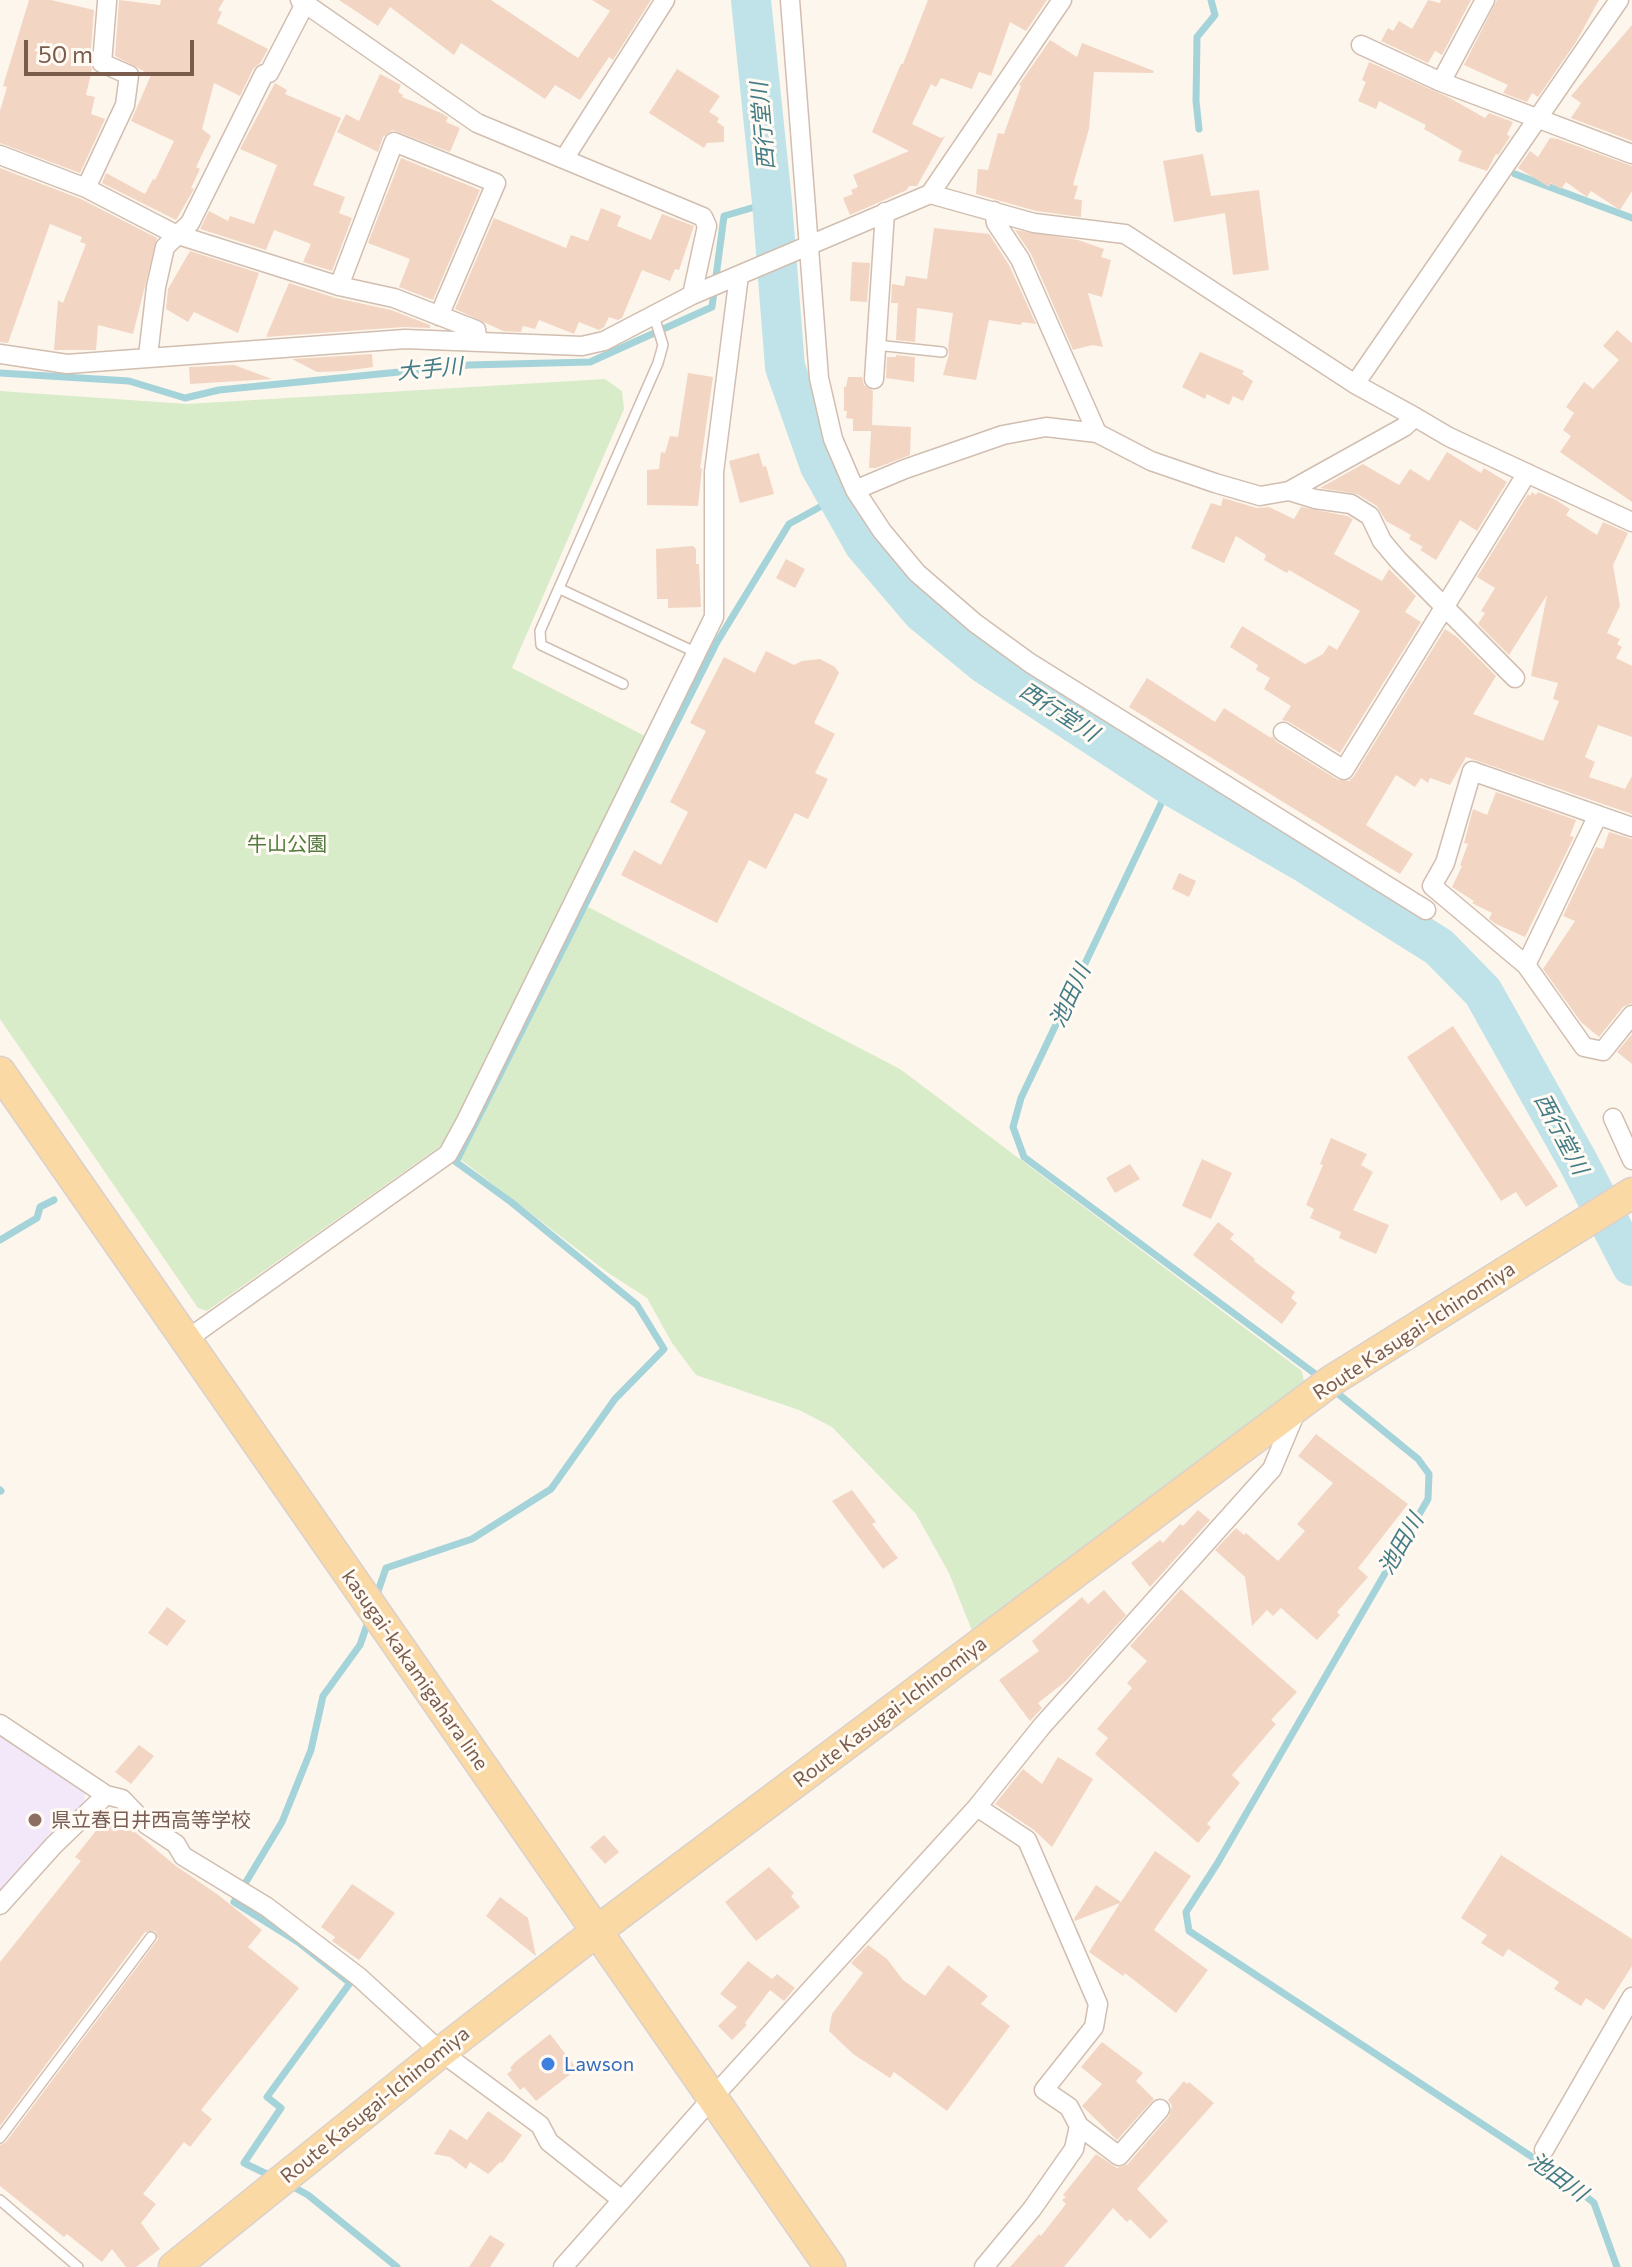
<!DOCTYPE html>
<html>
<head>
<meta charset="utf-8">
<style>
  body { margin:0 }
  #map { position:relative; width:1632px; height:2267px; overflow:hidden; background:#fdf6ec; font-family:Commissioner,sans-serif }
  canvas { display:block }
  .scale { position:absolute; left:24px; top:40px; width:170px; height:36px; box-sizing:border-box; border:4px solid #7a5c4d; border-top:0; padding-left:10px; font-size:24px; line-height:28px; white-space:nowrap; color:#7a5c4d; -webkit-text-stroke:6px #fffaf3; paint-order:stroke }
</style>
</head>
<body>
<div id="map">
<canvas width="1632" height="2267"></canvas>
<div class="scale">50 m</div>
</div>
<script>
const ctx = document.querySelector('canvas').getContext('2d');
ctx.lineJoin = 'round';
function fillPath(path, color) { ctx.fillStyle = color; ctx.fill(path, 'evenodd'); }
const poly = rows => new Path2D(rows.map(r => 'M' + r).join(''));
function stroke(path, color, width, dash) { ctx.strokeStyle = color; ctx.lineWidth = width; ctx.lineCap = dash ? 'butt' : 'round'; ctx.setLineDash(dash || []); ctx.stroke(path); }
function label(font, color, halo, rows, align = 'center') {
  ctx.font = font + ' Commissioner,"Noto Sans JP",sans-serif'; ctx.lineWidth = 6; ctx.setLineDash([]); ctx.textBaseline = 'middle'; ctx.strokeStyle = halo; ctx.fillStyle = color; for (const [text, x, y, turn = 0] of rows) {
    ctx.save(); ctx.translate(x, y); ctx.rotate((+turn || 0) * Math.PI / 180); ctx.textAlign = isNaN(turn) ? turn : align; if (halo) ctx.strokeText(text, 0, 0); ctx.fillText(text, 0, 0); ctx.restore();
  }
}
const education = poly([
  [0,1734,84,1789,85,1806,0,1896]
]);
const green = poly([
  [605,379,622,391,624,409,512,668,645,736,567,896,900,1069,1302,1371,1304,1382,973,1633,949,1573,916,1514,832,1427,799,1410,696,1375,672,1343,647,1298,607,1272,442,1145,207,1311,198,1308,0,1019,0,391,187,404]
]);
const stream = poly([
  [1199,129,1196,101,1197,37,1215,15,1211,0],
  [1515,174,1632,218],
  [0,373,129,381,185,398,219,390,469,365,590,362,712,307,724,216,772,202],
  [1170,785,1021,1098,1013,1127,1024,1157,1322,1379],
  [0,1240,37,1218,40,1207,54,1200],
  [1331,1388,1418,1459,1429,1474,1428,1499,1217,1864,1186,1912,1189,1931,1561,2176,1594,2203,1617,2267],
  [0,1490,1,1491],
  [375,1600,386,1568,472,1539,551,1489,615,1399,664,1349,637,1305,511,1202,456,1162,717,642,789,524,838,497],
  [273,2177,244,2163,281,2108,267,2097,350,1983,298,1942,234,1902,282,1822,311,1750,323,1696,360,1645,369,1619],
  [288,2184,308,2195,397,2267]
]);
const river = poly([
  [751,0,772,202,785,367,820,466,864,544,922,612,985,664,1170,785,1307,864,1439,947,1483,992,1577,1160,1632,1266]
]);
const building = poly([
  [29,0,51,0,94,10,90,62,92,69,86,95,95,97,91,114,105,119,80,173,0,143,0,111,7,87,3,86],
  [119,0,160,5,161,0,224,0,218,10,222,12,217,23,268,49,261,62,253,69,240,96,214,83,202,129,211,136,196,167,200,169,191,188,194,189,176,220,102,183,106,173,145,194,153,179,155,180,174,141,131,121,151,75,115,56],
  [339,0,491,0,578,58,610,11,592,0,651,0,613,60,609,57,580,100,555,85,545,99,461,43,454,55,390,7,378,26],
  [928,0,1047,0,1026,31,1010,22,991,76,979,72,972,89,941,78,936,87,931,84,912,124,941,138,945,136,917,186,909,186,907,190,850,215,843,198,853,194,851,190,858,187,853,175,909,151,872,132,901,64,903,64],
  [1428,0,1440,3,1441,0,1471,0,1442,55,1435,51,1428,63,1381,41,1388,28,1393,31,1399,21,1412,29],
  [1497,0,1599,0,1576,42,1538,97,1532,93,1527,102,1503,93,1508,85,1464,65],
  [1632,25,1632,141,1571,118,1581,103,1571,96],
  [1050,40,1077,57,1082,43,1154,71,1153,73,1094,72,1089,129,1073,185,1078,186,1074,199,1082,200,1081,217,1036,211,976,194,978,169,988,170,998,133,1004,134,1021,86,1019,85],
  [1369,62,1448,97,1485,118,1489,113,1513,122,1507,134,1510,137,1498,155,1496,154,1487,171,1458,161,1462,151,1424,129,1426,125,1379,101,1376,109,1358,101,1366,82,1362,80],
  [677,69,720,96,709,112,719,118,717,122,724,127,724,142,707,143,704,148,649,113],
  [380,74,401,85,398,92,403,95,402,97,441,113,448,117,446,122,460,128,450,152,393,130,383,137,378,152,337,132,346,114,359,121],
  [275,83,287,90,285,94,341,118,313,185,345,197,339,213,352,218,332,271,303,262,311,244,274,230,266,250,200,229,209,211,228,221,230,216,254,224,277,165,240,149],
  [1550,138,1558,139,1632,166,1632,191,1620,210,1591,191,1587,197,1566,182,1561,189,1551,183,1549,187,1518,168,1530,151,1538,157],
  [1203,154,1211,196,1259,190,1269,270,1233,275,1225,213,1174,222,1163,161],
  [401,158,480,190,433,300,399,287,410,259,368,243],
  [0,168,81,199,157,238,133,334,98,325,96,350,54,350,58,300,63,303,86,244,80,242,82,237,50,224,8,343,0,342],
  [601,208,621,216,617,226,651,240,662,214,694,226,679,270,675,269,670,281,642,270,622,318,618,320,609,317,604,327,599,330,579,322,574,334,539,320,535,329,523,326,521,332,503,331,455,309,494,218,566,248,571,235,588,241],
  [934,228,989,234,1009,265,1036,324,1022,322,1021,325,989,320,976,380,943,375,949,354,948,347,953,313,917,308,915,342,896,340,898,303,891,303,892,284,904,286,906,276,927,279],
  [1015,230,1078,240,1104,249,1101,257,1111,260,1102,297,1088,293,1103,347,1092,345,1073,350,1031,254],
  [190,251,259,273,238,333,194,312,188,322,166,309,168,289],
  [852,262,870,263,867,302,850,301],
  [289,283,336,298,391,310,430,325,430,328,404,327,266,337],
  [1617,330,1632,343,1632,502,1560,452,1571,436,1563,430,1574,413,1566,407,1584,382,1593,389,1619,360,1603,346],
  [1200,352,1244,371,1242,374,1253,381,1243,401,1233,396,1229,405,1207,394,1205,399,1182,387],
  [372,354,373,367,344,371,317,372,292,359],
  [896,355,915,357,914,382,886,378,887,357,896,357],
  [234,365,272,379,190,384,189,367],
  [688,373,713,377,700,469,702,468,698,506,647,505,647,470,659,469,661,452,665,453,670,436,678,437],
  [848,377,862,377,864,385,873,391,872,425,911,427,910,455,876,468,869,468,871,431,853,431,853,419,846,418,847,411,844,411,844,387,846,387],
  [1447,452,1481,473,1484,468,1507,482,1477,531,1460,520,1436,560,1420,550,1423,547,1409,539,1411,535,1386,521,1377,506,1357,494,1320,488,1363,464,1399,485,1410,469,1429,481],
  [759,453,763,467,766,466,774,494,740,503,729,461],
  [1532,492,1536,495,1538,492,1556,500,1570,509,1566,515,1597,535,1603,522,1628,533,1613,565,1620,606,1607,633,1620,639,1617,644,1622,647,1616,658,1632,666,1632,737,1598,725,1585,757,1595,762,1589,777,1625,789,1632,776,1632,814,1466,757,1450,785,1430,778,1428,783,1421,778,1415,787,1396,775,1366,825,1413,854,1400,874,1129,707,1147,678,1215,722,1224,708,1271,738,1272,736,1277,742,1338,780,1349,781,1354,776,1445,629,1457,637,1496,676,1473,714,1543,741,1559,701,1553,699,1558,683,1531,676,1547,595,1509,655,1478,624,1485,613,1481,611,1495,588,1477,577,1528,494,1530,496],
  [1223,498,1257,508,1269,507,1294,519,1301,507,1347,516,1353,519,1334,554,1382,581,1389,569,1416,596,1405,612,1421,622,1340,753,1289,722,1282,720,1291,706,1264,689,1270,678,1256,670,1258,665,1230,647,1242,626,1305,664,1323,654,1329,645,1337,650,1360,611,1289,570,1287,573,1264,560,1266,555,1236,536,1224,563,1191,548,1211,503,1221,506],
  [693,546,696,549,696,564,699,564,701,607,668,608,668,599,657,599,656,549],
  [786,559,805,569,795,588,776,578],
  [766,651,794,665,802,661,820,659,835,667,839,673,814,723,835,734,815,773,828,779,808,819,795,813,766,869,749,860,717,923,621,875,634,850,661,865,688,812,670,802,706,731,690,723,724,657,755,673],
  [1496,792,1576,820,1570,836,1574,837,1525,937,1496,924,1489,919,1492,913,1472,903,1474,901,1452,887,1462,866,1460,865,1468,844,1464,843,1473,809,1487,815],
  [1609,832,1632,839,1632,1003,1623,1007,1599,1037,1581,1022,1543,969,1575,921,1563,916,1596,847,1603,849],
  [1179,873,1196,881,1189,897,1172,889],
  [1453,1026,1558,1186,1526,1207,1516,1192,1501,1201,1407,1057],
  [1632,1034,1632,1064,1617,1052],
  [1331,1138,1367,1154,1361,1165,1373,1172,1353,1210,1389,1225,1376,1254,1339,1238,1341,1232,1310,1218,1314,1209,1306,1205,1323,1165,1320,1164],
  [1202,1159,1232,1173,1211,1219,1182,1206],
  [1130,1164,1140,1179,1115,1193,1106,1178],
  [1218,1222,1234,1234,1230,1239,1255,1259,1254,1261,1295,1292,1291,1298,1297,1303,1282,1324,1193,1255],
  [1316,1434,1408,1504,1358,1568,1368,1577,1337,1612,1340,1615,1317,1640,1281,1608,1273,1616,1267,1610,1252,1626,1245,1577,1215,1550,1236,1528,1244,1535,1246,1533,1278,1561,1305,1531,1297,1524,1333,1483,1298,1456],
  [852,1490,876,1522,872,1524,898,1558,883,1569,832,1501],
  [1198,1510,1210,1520,1150,1587,1131,1563,1160,1540,1163,1543,1180,1524,1183,1526],
  [1181,1589,1297,1692,1271,1720,1276,1724,1232,1775,1240,1783,1207,1824,1211,1827,1198,1843,1095,1754,1108,1738,1097,1729,1132,1688,1127,1683,1147,1661,1130,1646],
  [1104,1590,1126,1615,1066,1681,1038,1703,1042,1708,1030,1721,999,1680,1039,1651,1032,1641,1082,1597,1088,1604],
  [167,1607,186,1621,167,1646,148,1633],
  [139,1745,154,1756,131,1784,115,1772],
  [1058,1757,1093,1779,1052,1847,1034,1830,995,1804,1023,1769,1042,1784],
  [111,1812,176,1866,217,1894,262,1930,248,1947,299,1988,201,2110,212,2119,190,2147,184,2142,143,2194,156,2204,141,2223,160,2249,136,2267,126,2267,112,2249,102,2262,67,2234,64,2237,0,2186,0,2145,6,2142,158,1939,155,1931,145,1932,0,2126,0,1962,81,1861,75,1857],
  [604,1835,619,1852,605,1864,590,1847],
  [1155,1851,1191,1876,1154,1930,1208,1970,1176,2013,1125,1973,1123,1976,1089,1952,1120,1903,1075,1921,1074,1919,1096,1885,1121,1902],
  [1501,1855,1632,1939,1632,1966,1604,2010,1586,1998,1581,2006,1554,1989,1559,1982,1508,1949,1503,1957,1481,1943,1487,1935,1461,1918],
  [769,1867,794,1893,791,1896,800,1907,756,1941,725,1902],
  [352,1884,395,1913,359,1960,332,1941,335,1937,321,1927],
  [500,1897,528,1918,536,1956,486,1916],
  [868,1945,887,1959,903,1980,925,1996,948,1965,988,1996,981,2004,1010,2026,947,2111,894,2072,890,2078,853,2054,829,2031,832,2014,863,1973,851,1963],
  [748,1961,772,1979,777,1974,795,1988,784,2001,770,1990,745,2023,747,2025,732,2040,718,2026,737,2007,720,1994],
  [550,2034,577,2069,536,2101,524,2087,520,2090,507,2074,512,2070,510,2068,515,2062],
  [1102,2042,1143,2073,1136,2081,1154,2099,1117,2140,1082,2106,1102,2084,1081,2067],
  [1184,2081,1187,2084,1189,2082,1214,2103,1137,2189,1168,2221,1150,2239,1130,2219,1127,2222,1113,2208,1064,2267,1010,2267,1039,2234,1041,2236,1066,2204,1062,2200,1066,2197,1063,2195,1096,2154,1117,2168,1128,2164,1169,2116,1172,2106,1168,2100],
  [488,2111,522,2135,502,2163,500,2162,488,2174,470,2162,466,2169,450,2157,434,2154,450,2129,467,2140],
  [490,2235,505,2244,490,2267,469,2267]
]);
const service = poly([
  [876,345,942,352],
  [560,589,695,652],
  [623,684,541,645,540,631,658,363,663,345,654,316],
  [0,2138,151,1937],
  [0,2200,78,2267]
]);
const minor = poly([
  [300,0,477,123,703,217,707,226,692,295],
  [790,0,819,378,833,439,855,490,882,531,917,573,975,623,1030,663,1426,910],
  [1361,45,1441,82,1632,154],
  [1441,82,1485,0],
  [0,155,86,188,175,234,339,286,394,298,476,330,478,342],
  [564,159,665,0],
  [86,188,125,105,129,75,102,63,107,2],
  [930,194,1062,0],
  [994,211,996,223,1020,259,1097,433,1151,461,1215,483,1260,496,1289,491,1404,427,1415,417],
  [339,286,394,142,496,183,439,316],
  [0,354,67,364,405,339,582,346,604,341,692,295,930,194,1034,223,1125,234,1355,384,1415,417,1449,437,1632,522],
  [148,356,156,287,165,247,190,223,264,74,269,73,307,0],
  [874,379,885,212],
  [1355,384,1619,0],
  [855,490,905,469,1003,435,1046,427,1097,433],
  [1289,491,1315,499,1351,504,1370,516,1382,541,1398,560,1515,678],
  [1283,732,1344,770,1527,473],
  [1632,827,1472,771,1445,863,1432,886,1526,965,1584,1047,1603,1051,1632,1015],
  [1526,965,1598,815],
  [1613,1118,1632,1160],
  [186,1340,448,1154,466,1121,714,617,714,472,739,275],
  [0,1724,106,1795,122,1799,147,1825,176,1844,183,1856,267,1907,359,1977,441,2052,540,2125,549,2142,622,2200],
  [977,1807,1027,1840,1098,2004,1094,2027,1044,2090,1069,2107,1079,2126,1074,2149,1032,2209,984,2267],
  [0,1905,54,1845,106,1795],
  [1079,2126,1119,2156,1160,2109],
  [1544,2150,1632,1997],
  [563,2267,713,2097,977,1807,1042,1726,1272,1469,1296,1412]
]);
const primary = poly([
  [0,1072,830,2267],
  [174,2267,441,2052,597,1931,1331,1381,1632,1193]
]);
const markers = [
  [35,1820,8,"#8d6e63"],
  [548,2064,8,"#3f7fe0"]
];
const parkNames = [
  ["牛山公園",287,844]
];
const streetNames = [
  ["Route Kasugai-Ichinomiya",1414,1331,-33],
  ["kasugai-kakamigahara line",415,1670,55],
  ["Route Kasugai-Ichinomiya",890,1712,-37],
  ["Route Kasugai-Ichinomiya",375,2105,-39]
];
const educationNames = [
  ["県立春日井西高等学校",51,1820]
];
const shopNames = [
  ["Lawson",564,2064]
];
const waterNames = [
  ["西行堂川",763,126,-95],
  ["大手川",430,369,-5],
  ["西行堂川",1059,712,33],
  ["池田川",1070,996,-65],
  ["西行堂川",1561,1134,62],
  ["池田川",1401,1544,-60],
  ["池田川",1558,2177,36]
];
fillPath(education, '#f3e8fa');
fillPath(green, '#d8ecc9');
stroke(stream, '#a5d3da', 7);
stroke(river, '#bfe3e8', 40);
fillPath(building, '#f3d5c3');
stroke(service, '#d1beb0', 12);
stroke(minor, '#d1beb0', 21);
stroke(primary, '#dad1cd', 33);
stroke(service, '#fff', 9);
stroke(minor, '#fff', 18);
stroke(primary, '#fbd9a5', 30);
for (const [x, y, r, color] of markers) { const dot = new Path2D(); dot.arc(x, y, r, 0, 2 * Math.PI); ctx.fillStyle = color; ctx.fill(dot); stroke(dot, '#fffaf3', 3); }
label('20px', '#537a41', '#fffaf3', parkNames);
label('20px', '#7a5c4d', '#fffaf3', streetNames);
label('20px', '#785e54', '#fffaf3', educationNames, 'left');
label('20px', '#366cbe', '#fffaf3', shopNames, 'left');
label('italic 22px', '#437c86', '#fffaf3', waterNames);
</script>
</body>
</html>
